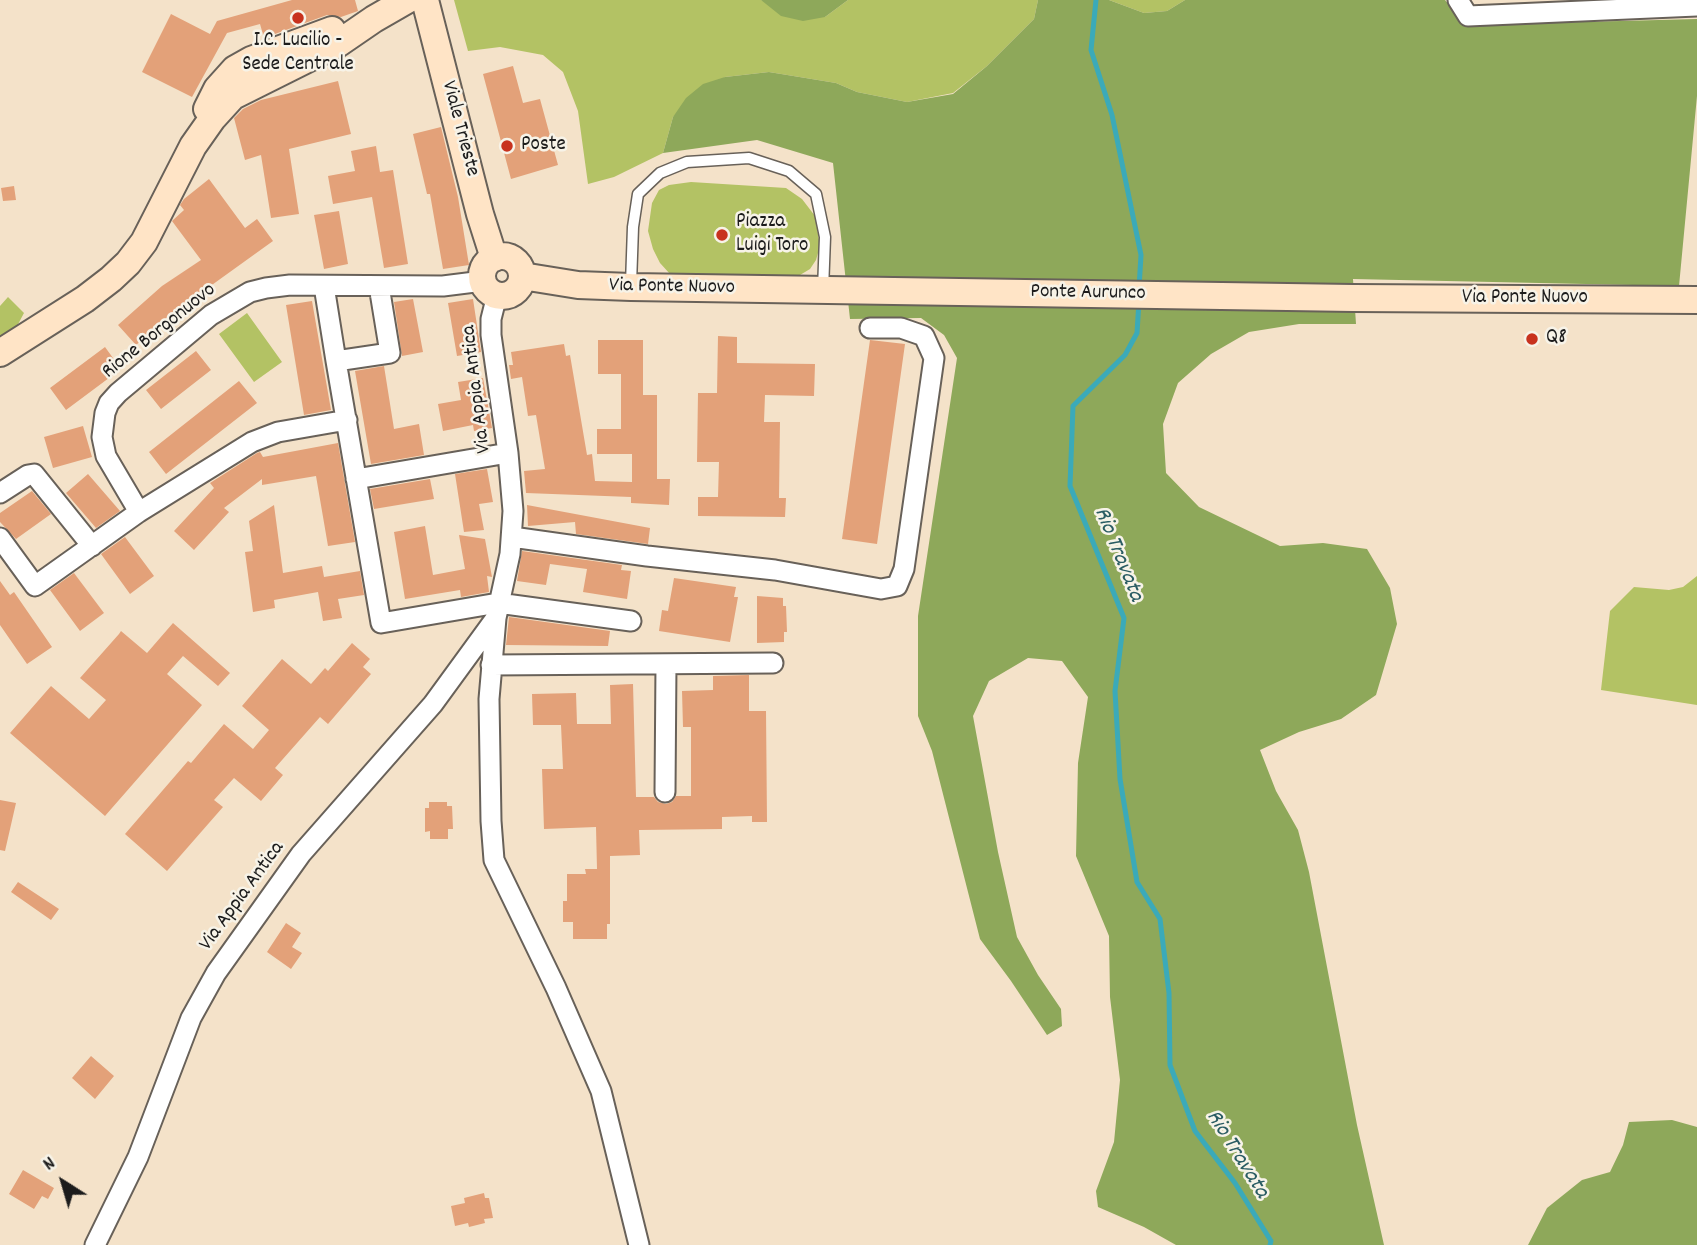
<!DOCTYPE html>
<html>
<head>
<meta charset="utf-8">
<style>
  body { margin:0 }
  #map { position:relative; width:1697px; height:1245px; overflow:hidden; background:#f4e2c9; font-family:Dekko,sans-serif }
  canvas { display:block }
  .north { position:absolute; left:28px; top:1147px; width:70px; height:70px; -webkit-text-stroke:5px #f7f3e8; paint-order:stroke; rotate:323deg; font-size:19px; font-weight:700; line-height:28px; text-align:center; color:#1c1c1c }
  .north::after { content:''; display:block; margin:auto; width:24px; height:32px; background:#1c1c1c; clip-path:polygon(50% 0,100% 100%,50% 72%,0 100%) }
</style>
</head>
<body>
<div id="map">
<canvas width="1697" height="1245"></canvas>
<div class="north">N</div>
</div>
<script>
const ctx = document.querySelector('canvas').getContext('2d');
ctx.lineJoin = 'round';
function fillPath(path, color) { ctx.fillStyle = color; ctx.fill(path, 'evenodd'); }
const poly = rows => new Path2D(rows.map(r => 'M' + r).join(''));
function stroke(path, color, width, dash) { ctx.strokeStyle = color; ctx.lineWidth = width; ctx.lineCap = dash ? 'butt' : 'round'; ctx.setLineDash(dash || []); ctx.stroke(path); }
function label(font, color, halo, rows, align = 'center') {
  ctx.font = font + ' Dekko,sans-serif'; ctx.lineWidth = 5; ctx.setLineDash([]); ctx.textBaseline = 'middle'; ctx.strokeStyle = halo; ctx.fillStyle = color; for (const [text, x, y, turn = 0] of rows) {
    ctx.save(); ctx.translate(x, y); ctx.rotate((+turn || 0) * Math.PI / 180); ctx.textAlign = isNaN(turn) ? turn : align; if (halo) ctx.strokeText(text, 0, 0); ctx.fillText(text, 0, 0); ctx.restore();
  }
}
const green = poly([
  [454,0,761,0,825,17,848,0,1038,0,1034,19,987,66,953,93,907,102,857,92,836,83,769,72,725,77,673,117,663,153,614,177,588,184,578,111,563,72,543,55,500,47,468,51],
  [1109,0,1185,0,1167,11,1144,13],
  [691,182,786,188,802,199,815,216,820,246,816,260,810,269,795,278,670,274,660,263,653,249,648,231,652,203,659,190,669,185],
  [8,297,24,313,16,328,0,340,0,306],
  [247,313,282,362,254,382,219,334],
  [1697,576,1697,705,1601,690,1610,611,1634,587,1669,590,1683,587]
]);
const forest = poly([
  [761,0,848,0,825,17,803,21,781,16],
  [1038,0,1109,0,1144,13,1167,11,1185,0,1445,0,1466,25,1697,19,1697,96,1679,286,1353,279,1356,324,1299,324,1249,332,1211,354,1178,383,1163,424,1166,473,1199,507,1280,546,1323,543,1367,549,1390,588,1397,624,1376,695,1341,719,1299,732,1260,750,1276,791,1298,830,1309,872,1357,1125,1384,1245,1176,1245,1144,1227,1098,1207,1096,1191,1114,1142,1120,1080,1110,997,1109,936,1076,856,1078,763,1088,697,1062,661,1028,658,989,681,973,716,998,852,1017,937,1038,975,1061,1009,1062,1026,1047,1035,1011,981,980,939,932,751,918,716,918,616,957,358,944,335,921,318,850,319,833,163,757,140,663,153,673,117,686,98,703,84,725,77,769,72,836,83,857,92,907,102,953,94,987,66,1034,19],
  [1672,1120,1697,1127,1697,1245,1528,1245,1547,1208,1582,1180,1610,1172,1623,1145,1629,1122]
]);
const stream = poly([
  [1096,0,1091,50,1112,115,1141,255,1139,288],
  [1139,301,1137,333,1125,355,1073,406,1070,486,1124,618,1115,691,1120,779,1137,882,1160,919,1169,993,1170,1065,1195,1131,1235,1183,1271,1241,1270,1245]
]);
const building = poly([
  [292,0,355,0,358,11,341,17,327,15,264,38,260,24,227,33,192,97,142,72,171,14,210,34,217,21],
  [513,66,523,103,540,99,558,165,511,179,483,74],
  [338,81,351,134,289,149,299,214,271,218,261,155,245,160,234,118,243,109,261,100],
  [441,127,458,197,469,265,443,269,430,194,427,194,413,134],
  [376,146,380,172,393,170,408,264,384,268,372,197,333,204,328,176,355,171,351,151],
  [209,179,245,228,257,219,273,241,191,300,190,298,136,345,118,325,162,286,201,260,172,221,184,210,180,205,184,199],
  [14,186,16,200,3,201,1,188],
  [339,211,348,264,324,269,314,215],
  [413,299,423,352,402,356,394,302],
  [473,299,481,352,457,356,448,303],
  [312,301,331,410,304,415,286,305],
  [718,336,737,337,737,363,815,364,814,396,765,395,764,422,780,422,779,498,786,498,785,517,698,516,698,497,718,497,719,462,697,462,698,393,717,393],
  [598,340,643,340,643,395,657,395,657,479,670,479,669,505,631,503,631,497,526,493,524,471,545,469,536,415,528,416,522,377,511,379,509,365,513,365,511,352,564,344,566,356,570,355,587,455,592,454,595,481,632,482,632,454,597,454,597,429,621,429,621,374,598,374],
  [870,340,905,344,877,544,842,539],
  [105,347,121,369,66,410,50,388],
  [196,351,211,370,161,409,146,390],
  [384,366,394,429,419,424,424,455,371,464,355,371],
  [483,378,492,428,474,431,473,425,443,431,438,404,461,400,458,382],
  [239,381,257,403,166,474,149,452],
  [83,426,92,457,53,468,44,437],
  [338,443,355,542,328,546,316,476,262,485,262,479,224,508,229,512,194,550,174,531,214,488,210,483,257,453,260,452,263,457],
  [487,469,493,502,479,504,484,530,464,532,455,474],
  [88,474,120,511,96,528,66,493],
  [430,479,434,499,374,509,370,489],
  [32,491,51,514,16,539,0,522,0,513],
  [274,505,283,573,322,566,324,577,360,571,364,595,338,599,342,618,323,621,318,592,274,600,275,608,253,612,245,552,253,551,249,521],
  [527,505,650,528,648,544,576,534,575,522,528,526],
  [425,526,433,575,465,569,459,535,485,539,492,577,487,576,489,592,461,597,460,590,405,599,394,532],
  [125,537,154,576,130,594,101,554],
  [522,551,622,565,621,570,631,571,627,599,583,592,587,569,550,564,546,585,517,581],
  [74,573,104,613,80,631,50,590],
  [674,578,736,587,734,597,738,597,730,642,659,631,662,610,668,611],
  [0,581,10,595,14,592,52,647,27,664,0,625],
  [757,596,783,598,783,606,786,606,787,632,784,632,784,642,757,643],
  [509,617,610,631,608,646,506,645],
  [173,623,230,673,218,686,183,656,167,674,202,705,105,816,10,733,51,686,89,719,106,700,80,678,119,634,121,631,147,653],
  [352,643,370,659,363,667,371,674,328,724,320,717,275,768,283,775,261,801,234,778,214,800,223,807,167,871,125,834,188,761,191,763,224,724,253,749,269,730,242,706,282,659,311,684,325,668,328,671],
  [749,675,749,711,766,711,767,822,752,822,752,816,722,817,722,829,639,830,640,855,610,856,610,924,607,924,607,939,573,939,573,922,563,922,563,901,567,901,567,874,586,874,585,869,597,869,596,827,544,829,542,769,563,769,561,725,533,725,532,694,576,693,577,724,611,724,610,685,633,684,636,797,654,797,658,802,666,804,672,802,676,796,691,796,691,727,683,727,682,691,713,690,713,676],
  [0,800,16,803,5,851,0,850],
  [429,802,447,802,447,806,452,806,453,829,448,829,448,839,430,839,430,831,425,832,425,808,429,808],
  [18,882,59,909,51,920,11,892],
  [286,923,301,933,292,947,302,953,291,969,267,952],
  [91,1056,114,1076,95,1099,72,1078],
  [23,1170,54,1188,48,1199,42,1196,34,1209,9,1194],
  [484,1193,485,1198,489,1198,493,1218,484,1219,485,1223,469,1227,468,1223,455,1226,451,1206,465,1203,464,1198]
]);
const lane = poly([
  [631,284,633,227,638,194,660,173,687,162,749,158,789,171,816,194,825,237,823,290]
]);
const street = poly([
  [1458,0,1468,16,1697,6],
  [324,286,336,361,390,353,379,286],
  [497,295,491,319,491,335,508,453,513,511,510,554,496,618,489,699,491,821,494,860,556,988,601,1091,639,1245],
  [336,361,381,623,498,603,631,621],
  [356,479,508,453],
  [0,493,28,475,34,474,92,546],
  [139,512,106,456,102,437,105,413,109,403,118,393,211,315,250,292,266,288,290,285,443,286,483,281],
  [512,537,647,556,775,570,881,589,897,586,904,569,934,358,924,336,901,328,870,328],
  [0,538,35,586,139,512,252,442,278,432,347,420],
  [491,665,773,663],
  [665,792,666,664],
  [95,1245,138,1157,191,1018,216,973,301,854,433,704,495,619]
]);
const secondary = poly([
  [425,0,480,214,494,258],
  [207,109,217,89,235,69,251,60,332,30],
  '482 276a20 20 0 1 1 40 0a20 20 0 1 1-40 0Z',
  [522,276,578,285,631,287,1353,298,1697,300],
  [0,353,85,299,111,279,128,263,144,242,193,146,212,119,233,96,339,43,374,19,407,0]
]);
const markers = [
  [298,18,7,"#c8321e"],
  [507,146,7,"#c8321e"],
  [722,235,7,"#c8321e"],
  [1532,339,7,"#c8321e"]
];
const poiNames = [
  ["I.C. Lucilio -",298,42,"center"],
  ["Sede Centrale",298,66,"center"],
  ["Poste",521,146],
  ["Piazza",736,223],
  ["Luigi Toro",736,247],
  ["Q8",1546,339]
];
const streetNames = [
  ["Viale Trieste",459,129,75],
  ["Via Ponte Nuovo",672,288,1],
  ["Ponte Aurunco",1088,294,1],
  ["Via Ponte Nuovo",1525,299],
  ["Rione Borgonuovo",160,332,-39],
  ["Via Appia Antica",478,389,-97],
  ["Via Appia Antica",243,897,-54]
];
const waterNames = [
  ["Rio Travata",1117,555,68],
  ["Rio Travata",1236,1155,58]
];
fillPath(green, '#b3c264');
fillPath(forest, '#8ea85a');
stroke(stream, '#3baab9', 5);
fillPath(building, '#e3a179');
stroke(lane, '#686159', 13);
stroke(street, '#686159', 23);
stroke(secondary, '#686159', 30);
stroke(lane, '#fff', 10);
stroke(street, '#fff', 19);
stroke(secondary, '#ffe4c6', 26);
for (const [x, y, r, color] of markers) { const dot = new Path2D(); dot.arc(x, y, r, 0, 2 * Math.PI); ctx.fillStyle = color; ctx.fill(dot); stroke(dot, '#f7f3e8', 2.5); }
label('21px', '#1c1c1c', '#f7f3e8', poiNames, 'left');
label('21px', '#1c1c1c', '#f7f3e8', streetNames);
label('italic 23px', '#2a5c63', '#f7f3e8', waterNames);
</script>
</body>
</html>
